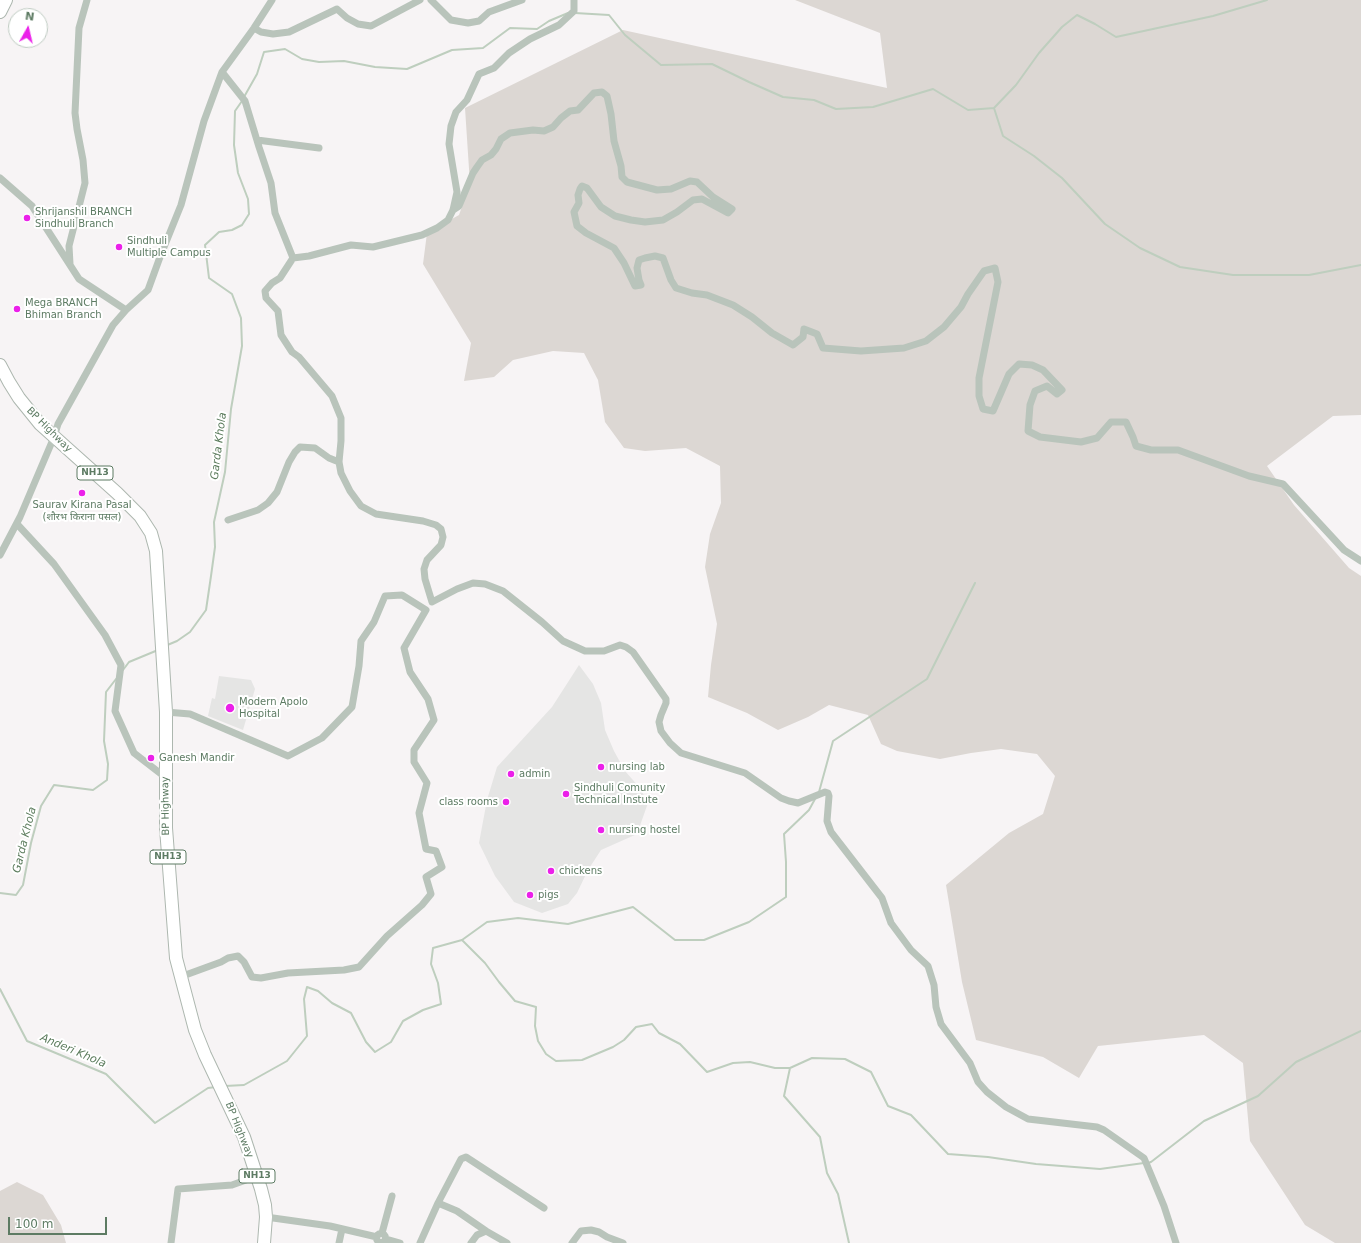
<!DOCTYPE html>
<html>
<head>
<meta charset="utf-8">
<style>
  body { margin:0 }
  #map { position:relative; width:1361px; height:1243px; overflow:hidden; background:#f7f4f5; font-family:"DejaVu Sans",sans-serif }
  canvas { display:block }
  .north { position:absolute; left:8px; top:8px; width:40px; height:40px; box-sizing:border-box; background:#fff; border:1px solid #becac1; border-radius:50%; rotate:8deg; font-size:11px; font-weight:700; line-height:16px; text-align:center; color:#5d7b63 }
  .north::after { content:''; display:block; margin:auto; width:14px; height:18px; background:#eb20e9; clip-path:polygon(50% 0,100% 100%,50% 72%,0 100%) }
  .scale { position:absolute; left:8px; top:1217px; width:99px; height:18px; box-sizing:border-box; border:2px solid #5d7b63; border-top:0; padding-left:5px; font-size:12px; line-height:14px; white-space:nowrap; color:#5d7b63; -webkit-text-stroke:3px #fff; paint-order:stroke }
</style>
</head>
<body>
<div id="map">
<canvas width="1361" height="1243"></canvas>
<div class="north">N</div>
<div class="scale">100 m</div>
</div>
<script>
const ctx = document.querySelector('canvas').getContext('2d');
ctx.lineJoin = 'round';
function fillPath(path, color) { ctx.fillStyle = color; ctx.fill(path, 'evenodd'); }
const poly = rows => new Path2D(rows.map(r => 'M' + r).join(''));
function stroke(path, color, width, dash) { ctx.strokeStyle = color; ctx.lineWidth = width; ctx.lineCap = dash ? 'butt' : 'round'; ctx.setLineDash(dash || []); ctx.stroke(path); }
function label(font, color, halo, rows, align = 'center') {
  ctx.font = font + ' "DejaVu Sans","Noto Sans Devanagari",sans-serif'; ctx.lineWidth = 4; ctx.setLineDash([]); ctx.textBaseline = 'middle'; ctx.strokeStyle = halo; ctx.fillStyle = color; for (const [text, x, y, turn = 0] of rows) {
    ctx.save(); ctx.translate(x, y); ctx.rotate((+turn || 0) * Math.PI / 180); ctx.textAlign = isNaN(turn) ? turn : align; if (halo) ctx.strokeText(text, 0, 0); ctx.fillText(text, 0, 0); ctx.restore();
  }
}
const built = poly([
  [579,665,593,684,601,703,605,730,614,751,625,771,640,788,648,803,637,834,601,850,588,870,577,893,568,904,542,913,514,902,495,876,479,843,487,800,497,767,552,707],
  [219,676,251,680,255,689,243,730,208,716,212,698,215,699]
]);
const green = poly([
  [795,0,1361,0,1361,415,1333,416,1267,466,1294,505,1349,568,1361,576,1361,1243,1335,1243,1305,1225,1250,1141,1243,1063,1204,1035,1098,1046,1079,1078,1043,1057,976,1040,962,982,946,885,1009,833,1043,814,1055,776,1037,754,1001,749,971,753,940,759,897,751,881,744,868,715,829,705,808,717,778,730,747,713,708,697,711,665,717,624,705,567,710,534,721,503,720,466,686,448,645,451,624,448,605,422,598,380,584,353,553,351,513,360,494,377,464,381,471,343,423,264,427,233,459,215,470,184,465,108,623,30,887,88,880,33],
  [17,1182,43,1195,61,1225,66,1243,0,1243,0,1191]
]);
const stream = poly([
  [575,13,609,15,625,35,661,65,712,64,749,82,783,97,814,100,836,109,873,107,933,89,968,110,994,108,1016,85,1039,53,1062,27,1077,15,1095,24,1116,37,1213,16,1267,0],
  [244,97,257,74,264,52,285,49,302,59,319,62,344,61,375,67,407,69,452,50,483,48,510,28,537,29,549,21,568,13],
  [994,108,1003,136,1034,156,1062,178,1105,224,1140,248,1180,267,1233,275,1309,275,1361,265],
  [165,646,177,641,190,632,206,610,211,576,215,547,214,522,225,472,231,409,242,346,241,318,232,294,209,278,205,245,219,232,232,230,242,225,249,214,248,199,238,173,234,145,235,111,242,101],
  [123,670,129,662,158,650],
  [819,792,833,741,927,679,975,583],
  [0,893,16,895,23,885,31,843,41,806,54,785,93,790,107,780,108,764,104,741,106,692,116,679],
  [462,940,485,963,499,982,515,1001,536,1007,535,1026,538,1041,546,1054,556,1061,582,1060,613,1047,624,1040,636,1027,652,1024,659,1033,680,1044,707,1072,733,1063,750,1062,775,1068,790,1068,784,1096,820,1137,827,1173,838,1194,849,1243],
  [0,989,27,1041,106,1074,155,1123,208,1088,216,1087],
  [790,1068,812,1058,845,1059,871,1072,888,1106,911,1115,948,1154,988,1157,1036,1164,1100,1169,1144,1163],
  [225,1086,244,1085,287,1061,307,1036,304,999,307,987,318,991,332,1003,351,1013,366,1042,375,1052,391,1042,403,1021,423,1010,441,1004,438,983,431,964,433,948,462,940,487,922,518,918,568,924,633,907,675,940,704,940,749,922,786,897,786,862,784,834,809,810,815,799],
  [1148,1163,1151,1162,1204,1121,1258,1096,1296,1062,1361,1031]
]);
const minor = poly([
  [431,0,451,20,468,23,479,21,489,12,522,0],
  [254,28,261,32,273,34,289,32,337,9,347,18,358,24,371,26,420,0],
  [222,72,254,28,272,0],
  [257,140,319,148],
  [0,178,32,206,79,279,126,310,148,290,160,257,181,205,204,121,222,72,245,101,259,147,271,183,275,213,293,258,280,278,272,283,265,291,266,298,278,311,281,335,292,352,299,357,332,396,341,418,341,441,339,462,341,473,350,491,361,506,376,514,423,521,436,525,441,529,443,537,441,545,427,560,424,569,425,579,432,602,457,589,473,583,485,584,503,591,542,622,563,641,585,651,604,651,620,645,626,647,633,652,666,699,666,703,661,715,659,722,661,731,670,743,681,753,745,773,781,798,789,801,798,803,825,792,828,793,829,796,827,821,831,832,882,898,891,923,911,950,928,966,934,985,936,1007,941,1024,970,1063,978,1082,987,1092,1006,1107,1028,1119,1097,1127,1104,1130,1144,1158,1164,1206,1176,1243],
  [453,210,459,206,473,173,477,167,482,160,491,155,496,149,501,139,510,133,533,130,544,131,553,127,561,118,570,111,578,110,594,93,602,92,607,96,611,114,614,141,621,166,622,177,627,182,657,190,671,189,690,181,697,182,713,197,732,209,728,213,702,199,693,200,677,212,663,220,645,222,631,220,615,216,601,207,587,188,582,186,580,189,578,195,579,203,574,212,577,226,586,233,614,248,624,263,635,286,641,285,639,280,637,268,639,260,645,258,655,256,663,258,671,280,676,288,692,293,707,295,733,305,752,317,772,333,793,345,803,337,804,329,817,334,823,348,861,351,904,348,926,341,944,327,961,307,968,294,984,271,995,268,998,282,979,378,979,396,983,409,993,411,1009,374,1019,364,1032,365,1043,370,1062,390,1057,394,1047,386,1035,391,1030,405,1028,431,1040,437,1081,442,1097,438,1111,422,1126,422,1133,437,1136,446,1151,450,1178,450,1249,476,1283,484,1344,550,1361,561],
  [293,258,309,256,351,245,373,247,422,235,437,228,448,220,453,210,457,192,449,144,451,126,456,112,467,100,479,74,494,68,509,53,530,39,559,25,574,11,574,0],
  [70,264,69,246,85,183,83,160,77,129,75,113,79,28,87,0],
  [228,520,258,510,268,503,277,492,289,462,295,452,300,447,315,448,329,458,339,462],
  [17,524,54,564,105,635,121,665,115,711,134,753,165,777],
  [0,555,20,517,54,437,58,424,113,325,126,310],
  [166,712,190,714,288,756,322,738,352,707,359,666,361,641,374,622,385,596,402,595,426,610,404,648,410,672,428,699,434,720,414,750,414,762,427,783,419,813,426,849,436,851,442,867,426,877,431,894,422,905,387,936,359,967,344,970,288,973,261,978,252,977,244,962,238,956,228,958,221,962,180,977],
  [438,1203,457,1211,486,1231],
  [266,1217,330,1226,377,1237],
  [382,1233,392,1196],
  '376.5 1238a4.5 4.5 0 1 1 9 0a4.5 4.5 0 1 1-9 0Z',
  [386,1239,400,1243],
  [171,1243,178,1189,232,1185,257,1176],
  [339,1243,342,1229],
  [420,1243,438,1203,461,1159,466,1157,544,1208],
  [471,1243,477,1235,486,1231,507,1243],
  [572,1243,581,1231,591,1230,599,1232,607,1237,623,1243]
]);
const trunk = poly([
  [0,12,6,0],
  [0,365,9,382,19,398,40,424,117,493,140,516,151,533,156,551,166,712,166,828,176,958,195,1030,205,1055,244,1137,261,1189,265,1205,266,1217,264,1243]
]);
const markers = [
  [27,218,4,"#eb20e9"],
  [119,247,4,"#eb20e9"],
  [17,309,4,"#eb20e9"],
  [82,493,4,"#eb20e9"],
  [230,708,5,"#eb20e9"],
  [151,758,4,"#eb20e9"],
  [601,767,4,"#eb20e9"],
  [511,774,4,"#eb20e9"],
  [566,794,4,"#eb20e9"],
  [506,802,4,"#eb20e9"],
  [601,830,4,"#eb20e9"],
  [551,871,4,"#eb20e9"],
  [530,895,4,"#eb20e9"]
];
const shields = [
  [95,473,36],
  [168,857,36],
  [257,1176,36]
];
const shieldNames = [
  ["NH13",95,473],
  ["NH13",168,857],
  ["NH13",257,1176]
];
const poiNames = [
  ["Shrijanshil BRANCH",35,212],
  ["Sindhuli Branch",35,224],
  ["Sindhuli",127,241],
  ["Multiple Campus",127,253],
  ["Mega BRANCH",25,303],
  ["Bhiman Branch",25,315],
  ["Saurav Kirana Pasal",82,505,"center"],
  ["(शौरभ किराना पसल)",82,517,"center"],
  ["Modern Apolo",239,702],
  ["Hospital",239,714],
  ["Ganesh Mandir",159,758],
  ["nursing lab",609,767],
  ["admin",519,774],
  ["Sindhuli Comunity",574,788],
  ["Technical Instute",574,800],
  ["class rooms",498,802,"right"],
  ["nursing hostel",609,830],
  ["chickens",559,871],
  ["pigs",538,895]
];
const streetNames = [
  ["BP Highway",49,430,45],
  ["BP Highway",166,806,-91],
  ["BP Highway",239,1130,68]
];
const waterNames = [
  ["Garda Khola",219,446,-83],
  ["Garda Khola",25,840,-76],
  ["Anderi Khola",73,1051,23]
];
fillPath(built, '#e5e5e4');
fillPath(green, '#dcd7d3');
stroke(stream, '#becebe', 2);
stroke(trunk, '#adb7af', 14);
stroke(minor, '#b9c4bb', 7);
stroke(trunk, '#fff', 12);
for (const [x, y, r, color] of markers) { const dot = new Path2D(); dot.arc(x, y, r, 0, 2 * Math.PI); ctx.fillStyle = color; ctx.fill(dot); stroke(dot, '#fff', 1.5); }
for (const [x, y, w] of shields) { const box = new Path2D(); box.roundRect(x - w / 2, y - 7, w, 14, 3); ctx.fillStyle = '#fff'; ctx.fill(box); stroke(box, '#5d7b63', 1); }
label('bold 9px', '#5d7b63', null, shieldNames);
label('10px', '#5d7b63', '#fff', poiNames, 'left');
label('10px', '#5d7b63', '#fff', streetNames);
label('italic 11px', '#5c7c5d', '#fff', waterNames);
</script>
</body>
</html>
